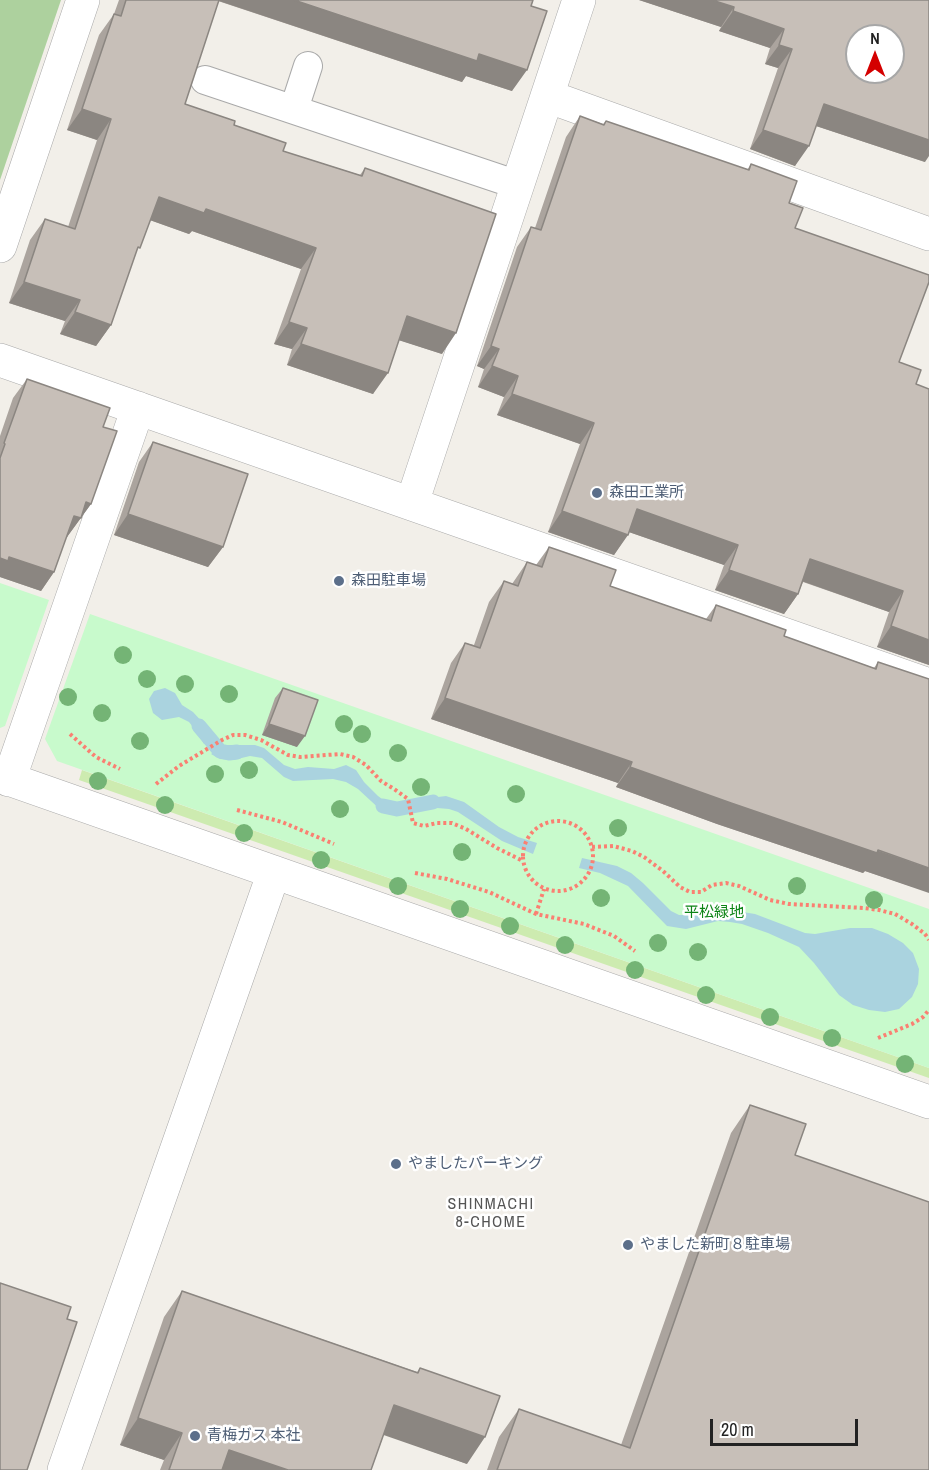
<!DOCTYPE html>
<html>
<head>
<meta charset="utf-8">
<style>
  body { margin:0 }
  #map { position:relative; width:929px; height:1470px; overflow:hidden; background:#f2efe9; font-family:"Archivo Narrow",sans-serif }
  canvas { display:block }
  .north { position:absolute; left:845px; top:24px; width:60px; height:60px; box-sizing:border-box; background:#fff; border:2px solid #a7a7a7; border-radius:50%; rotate:0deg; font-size:16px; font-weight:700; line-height:24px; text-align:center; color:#222 }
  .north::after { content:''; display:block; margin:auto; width:21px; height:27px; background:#d40000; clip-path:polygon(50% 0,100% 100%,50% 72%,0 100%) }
  .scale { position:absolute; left:710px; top:1419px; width:148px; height:27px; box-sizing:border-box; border:3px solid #222; border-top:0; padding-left:8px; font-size:18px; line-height:21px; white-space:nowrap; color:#222; -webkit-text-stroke:4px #fff; paint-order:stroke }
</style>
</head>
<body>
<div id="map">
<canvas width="929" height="1470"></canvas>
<div class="north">N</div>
<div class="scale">20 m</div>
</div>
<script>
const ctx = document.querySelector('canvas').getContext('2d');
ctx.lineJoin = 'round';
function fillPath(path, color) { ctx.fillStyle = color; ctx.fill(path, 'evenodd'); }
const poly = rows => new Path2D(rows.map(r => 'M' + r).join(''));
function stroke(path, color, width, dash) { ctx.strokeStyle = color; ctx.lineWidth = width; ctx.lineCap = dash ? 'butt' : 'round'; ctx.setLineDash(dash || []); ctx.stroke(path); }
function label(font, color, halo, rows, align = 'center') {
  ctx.font = font + ' "Archivo Narrow","Noto Sans JP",sans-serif'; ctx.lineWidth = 5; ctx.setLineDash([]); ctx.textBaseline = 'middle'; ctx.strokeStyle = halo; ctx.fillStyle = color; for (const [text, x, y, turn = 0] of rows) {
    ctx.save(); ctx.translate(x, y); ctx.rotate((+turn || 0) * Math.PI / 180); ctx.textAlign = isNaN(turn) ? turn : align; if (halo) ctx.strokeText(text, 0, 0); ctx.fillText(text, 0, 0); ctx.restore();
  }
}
const grass = poly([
  [82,770,929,1068,929,1078,79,780]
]);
const forest = poly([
  [0,0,61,0,0,180]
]);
const park = poly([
  [0,583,49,600,5,726,0,728],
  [90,614,929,909,929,1068,57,761,45,739]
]);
const water = poly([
  [165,688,175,693,182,705,193,712,216,737,204,744,197,732,189,722,179,717,162,720,153,713,149,699,154,691],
  [227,745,255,745,264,748,284,765,295,769,308,767,334,769,346,765,356,770,364,782,378,796,386,802,402,803,404,813,390,814,384,813,358,789,346,782,333,779,293,781,284,777,262,758,250,756,233,760,220,759,211,754,223,746],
  [446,796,464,802,499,827,518,837,537,843,533,854,502,841,458,812,449,809,437,808,416,811,414,800],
  [582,858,617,866,631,873,643,883,671,911,679,915,689,915,710,909,724,909,755,914,805,933,815,934,850,928,872,928,888,934,903,943,913,953,919,969,918,984,912,997,899,1009,885,1012,869,1010,853,1005,839,995,814,963,799,947,768,933,742,924,730,922,718,921,686,929,667,926,628,886,600,873,579,868]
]);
const stream = poly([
  [199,726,220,751,229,753,237,752],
  [383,806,397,809,433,802]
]);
const path = poly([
  [70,734,96,757,120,769],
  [156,784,179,766,222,740,233,735,245,735,261,740,288,755,300,757,340,754,353,757,366,765,381,781,394,789,408,799,413,823,424,826,437,823,452,823,466,829,497,848,523,861],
  [237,810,282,822,334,844],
  '523 856a35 35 0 1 1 70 0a35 35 0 1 1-70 0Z',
  [592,847,613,846,632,851,644,857,663,871,680,887,690,892,701,892,712,885,726,883,739,886,770,900,789,904,864,908,879,910,895,914,912,924,925,934,929,940],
  [415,873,447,879,489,892,536,914,584,924,614,936,635,951],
  [536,914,544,889],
  [878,1038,912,1024,923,1017,929,1010]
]);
const lane = poly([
  [205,80,518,185],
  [294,109,308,66]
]);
const street = poly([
  [547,96,929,234],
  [0,246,83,0],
  [0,360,929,685],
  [412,503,579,0],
  [0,776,929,1102],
  [9,780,138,408],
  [64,1470,274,872]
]);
const trees = [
  [123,655],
  [147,679],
  [185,684],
  [229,694],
  [68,697],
  [102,713],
  [344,724],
  [362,734],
  [140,741],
  [398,753],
  [249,770],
  [215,774],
  [98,781],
  [421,787],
  [516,794],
  [165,805],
  [340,809],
  [618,828],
  [244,833],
  [462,852],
  [321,860],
  [398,886],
  [797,886],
  [601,898],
  [874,900],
  [460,909],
  [510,926],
  [658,943],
  [565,945],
  [698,952],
  [635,970],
  [706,995],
  [770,1017],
  [832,1038],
  [905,1064]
];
const wall = poly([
  [119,0,533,0,512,91,466,76,462,82,218,1,185,104,234,125,283,151,360,175,365,168,442,354,399,340,373,394,287,365,292,349,274,344,301,269,192,231,189,234,150,220,135,254,111,325,96,346,60,334,65,321,9,303,30,240,45,219,68,227,97,140,67,130,99,35,114,14],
  [639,0,929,0,925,162,816,126,795,166,750,149,778,68,765,64,770,48,719,31,721,27],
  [580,116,603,124,606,121,747,170,751,164,789,203,795,228,899,362,916,384,929,389,929,665,877,647,889,612,803,582,798,594,784,614,715,590,724,565,629,532,614,555,548,532,580,444,497,415,504,397,478,387,484,369,477,366,517,247,531,227,535,228,566,137],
  [27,379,103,427,91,504,67,537,66,537,54,572,41,591,0,577,0,436,13,398],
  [153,442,223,547,208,567,114,535,139,462],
  [549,547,610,586,706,619,716,605,784,636,874,668,878,662,913,887,865,871,863,873,717,824,616,787,618,783,431,719,451,663,465,643,474,645,489,602,504,581,512,584,527,562,536,565],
  [283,688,297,747,262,735,275,698],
  [750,1105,795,1155,929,1470,487,1470,499,1437,519,1409,621,1445,731,1133],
  [182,1291,417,1372,420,1368,467,1464,384,1434,371,1470,160,1470,164,1460,120,1445,164,1317]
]);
const shadedWall = poly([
  [216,0,294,0,479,54,527,70,512,91,466,76,462,82],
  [639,0,712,0,734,7,721,27],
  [733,11,784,29,770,48,719,31],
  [779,45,792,49,778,68,765,64],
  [824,104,929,140,929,156,925,162,810,124],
  [82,109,111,119,97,140,67,130],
  [763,130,809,146,795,166,750,149],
  [159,197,206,209,316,248,301,269,192,231,189,234,144,218],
  [24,282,80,300,65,321,9,303],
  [75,312,111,325,96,346,60,334],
  [407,316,456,333,442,354,392,338],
  [289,322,307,328,292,349,274,344],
  [301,344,388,373,373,394,287,365],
  [491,346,499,349,484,369,477,366],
  [492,366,518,376,504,397,478,387],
  [512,394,594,423,580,444,497,415],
  [86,502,91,504,67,537,61,535,74,516],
  [637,509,738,545,724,565,623,530],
  [562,511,628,535,614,555,548,532],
  [128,514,223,547,208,567,114,535],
  [9,557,54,572,41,591,0,577,0,558],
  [810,559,903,591,889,612,796,579],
  [729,570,798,594,784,614,715,590],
  [891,626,929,640,929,665,877,647],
  [445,698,632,762,618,783,431,719],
  [269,724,305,736,297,747,262,735],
  [630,767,929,868,929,893,865,871,863,873,717,824,616,787],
  [394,1405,485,1437,467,1464,375,1432],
  [138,1418,182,1433,164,1460,120,1445],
  [229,1450,288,1470,215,1470]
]);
const building = poly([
  [126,0,219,0,185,104,235,121,234,125,286,143,283,151,362,176,365,168,496,214,456,333,407,316,388,373,301,344,307,328,289,322,316,248,206,209,204,213,159,197,140,248,138,247,111,325,75,312,80,300,24,282,45,219,75,229,111,119,82,109,114,14,121,16,126,0],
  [294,0,533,0,531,6,547,11,527,70,479,54,477,61,294,0],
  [712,0,929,0,929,140,824,104,809,146,763,130,792,49,779,45,784,29,733,11,734,7,712,0],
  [857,36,893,36,893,72,857,72,857,36],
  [580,116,604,125,606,121,749,170,751,164,797,181,789,203,803,208,795,228,929,275,929,282,899,362,921,370,916,384,929,389,929,640,891,626,903,591,810,559,798,594,729,570,738,545,637,509,628,535,562,511,594,423,512,394,518,376,492,366,499,349,491,346,531,227,541,230,580,116],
  [27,379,110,408,103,427,117,431,91,504,86,502,81,518,74,516,54,572,9,557,8,561,0,558,0,458,5,444,4,443,27,379],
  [153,442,248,474,223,547,128,514,153,442],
  [549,547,616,570,610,586,711,621,716,605,786,630,784,636,876,669,878,662,929,679,929,868,878,850,877,853,731,803,630,767,632,762,445,698,465,643,480,648,504,581,518,586,527,562,542,567,549,547],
  [283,688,318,700,305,736,269,724,283,688],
  [750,1105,806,1124,795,1155,929,1202,929,1470,497,1470,519,1409,630,1448,750,1105],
  [0,1283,71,1307,67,1319,77,1322,27,1470,0,1470,0,1283],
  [182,1291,418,1373,420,1368,500,1396,485,1437,394,1405,371,1470,288,1470,229,1450,222,1470,169,1470,182,1433,138,1418,182,1291]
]);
const markers = [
  [597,493,6,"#5c6f8a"],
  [339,581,6,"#5c6f8a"],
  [396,1164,6,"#5c6f8a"],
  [628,1245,6,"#5c6f8a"],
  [195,1436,6,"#5c6f8a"]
];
const serviceNames = [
  ["森田工業所",609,493],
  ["森田駐車場",351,581],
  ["やましたパーキング",408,1164],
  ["やました新町８駐車場",640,1245],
  ["青梅ガス 本社",207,1436]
];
const parkNames = [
  ["平松緑地",714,913]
];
const neighbourhoodNames = [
  ["SHINMACHI",491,1205],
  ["8-CHOME",491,1223]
];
fillPath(grass, '#cdebb0');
fillPath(forest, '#add19e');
fillPath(park, '#c8facc');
fillPath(water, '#aad3df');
stroke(stream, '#aad3df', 15);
stroke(lane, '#a9a9a9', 30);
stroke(street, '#a9a9a9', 34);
stroke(path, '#fa8072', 4, [3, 3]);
stroke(lane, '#fff', 28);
stroke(street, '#fff', 33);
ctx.fillStyle = '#74b475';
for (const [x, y] of trees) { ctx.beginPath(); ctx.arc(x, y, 9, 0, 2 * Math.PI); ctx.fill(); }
fillPath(wall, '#aba49e');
fillPath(shadedWall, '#8b8681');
fillPath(building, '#c7bfb8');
stroke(building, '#8b8681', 1.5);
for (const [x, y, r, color] of markers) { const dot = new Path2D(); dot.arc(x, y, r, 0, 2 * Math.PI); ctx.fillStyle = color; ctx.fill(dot); stroke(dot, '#fff', 2); }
label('15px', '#4e5e75', '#fff', serviceNames, 'left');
label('15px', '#0c8416', '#fff', parkNames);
ctx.letterSpacing = '1.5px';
label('16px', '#555', '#fff', neighbourhoodNames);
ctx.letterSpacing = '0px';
</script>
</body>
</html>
